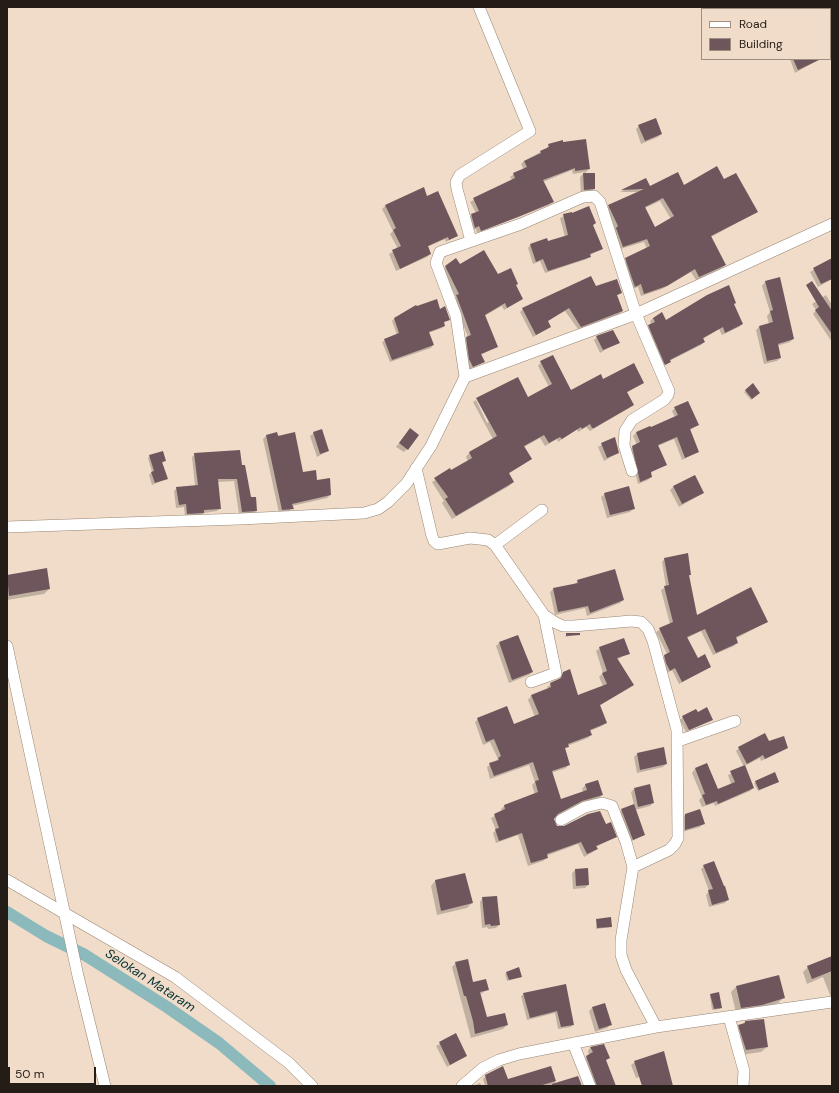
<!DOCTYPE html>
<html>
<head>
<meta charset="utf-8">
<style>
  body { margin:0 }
  #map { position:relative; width:839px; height:1093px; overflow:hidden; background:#f0dcc9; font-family:"DM Sans",sans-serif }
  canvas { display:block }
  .frame { position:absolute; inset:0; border:8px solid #241c16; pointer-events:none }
  .legend { position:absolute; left:701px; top:8px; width:130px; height:52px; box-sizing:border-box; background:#f0dcc9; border:1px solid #9e8f81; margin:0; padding:5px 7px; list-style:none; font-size:12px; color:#241c16 }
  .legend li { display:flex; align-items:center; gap:8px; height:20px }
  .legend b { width:20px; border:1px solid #9e8f81 }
  .scale { position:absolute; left:8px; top:1067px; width:88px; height:18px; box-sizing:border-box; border:2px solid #241c16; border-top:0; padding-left:5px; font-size:12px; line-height:14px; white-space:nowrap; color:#241c16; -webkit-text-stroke:3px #f0dcc9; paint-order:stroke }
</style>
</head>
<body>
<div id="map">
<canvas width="839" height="1093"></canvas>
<div class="frame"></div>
<ul class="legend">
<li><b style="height:5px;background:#fff"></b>Road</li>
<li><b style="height:11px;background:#6f565d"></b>Building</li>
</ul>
<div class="scale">50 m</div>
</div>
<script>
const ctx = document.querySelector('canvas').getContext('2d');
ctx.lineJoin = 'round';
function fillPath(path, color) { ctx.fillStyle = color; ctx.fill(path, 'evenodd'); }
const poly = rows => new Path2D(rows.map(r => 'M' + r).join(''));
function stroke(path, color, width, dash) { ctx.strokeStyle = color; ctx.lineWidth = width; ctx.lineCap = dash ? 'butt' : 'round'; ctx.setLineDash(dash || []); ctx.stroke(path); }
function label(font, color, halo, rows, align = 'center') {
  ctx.font = font + ' "DM Sans",sans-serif'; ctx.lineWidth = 4; ctx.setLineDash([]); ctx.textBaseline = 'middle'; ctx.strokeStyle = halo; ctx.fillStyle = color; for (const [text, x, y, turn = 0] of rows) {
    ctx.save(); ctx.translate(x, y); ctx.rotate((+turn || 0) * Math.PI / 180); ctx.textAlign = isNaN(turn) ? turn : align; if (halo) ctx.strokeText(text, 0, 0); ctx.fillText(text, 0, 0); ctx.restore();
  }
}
const shadow = poly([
  [832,37,832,53,830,54,830,38],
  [790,59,820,59,795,73],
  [639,126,661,134,658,137,641,144,636,129],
  [549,145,589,169,584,174,594,189,591,192,581,193,580,177,585,172,573,174,572,170,543,182,552,202,549,205,477,233,476,229,472,230,468,218,476,213,470,202,512,180,510,177,514,174,524,170,521,164,524,161,546,149],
  [645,179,649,188,683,186,724,181,757,212,711,237,725,265,722,268,696,280,691,272,662,289,641,296,638,287,631,289,623,263,647,249,644,242,620,249,613,232,615,230,606,209,609,206,640,192,620,192],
  [660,201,671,219,654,228,645,208],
  [427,197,456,236,446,242,445,239,427,247,430,254,427,257,396,271,389,254,398,249,390,234,393,231,382,209,385,206],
  [571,213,595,223,592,226,602,249,590,255,587,259,545,273,540,261,533,264,528,248,530,245,548,243,565,237,560,218],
  [832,259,832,279,818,287,810,272],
  [456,260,460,266,498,275,517,284,515,286,522,299,504,310,502,306,484,316,497,346,481,355,483,362,470,369,464,340,468,337,455,304,454,299,456,297,442,270],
  [779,278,793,339,790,342,777,346,780,358,777,361,764,364,756,330,759,327,769,324,767,316,770,312,762,286,765,282],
  [595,287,621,292,616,296,622,311,619,314,578,329,565,311,547,321,550,326,547,329,533,337,520,312,523,309],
  [826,295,832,305,832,342,813,314,816,310,812,304],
  [733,305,742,324,739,327,722,335,719,329,703,339,704,342,701,345,669,361,662,367,646,329,651,324,650,321,653,318,662,314,665,321],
  [395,318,448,320,443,323,444,326,442,328,428,333,433,345,431,348,390,362,382,342,397,335,392,321],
  [597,337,618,342,600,353,594,340],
  [541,362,571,392,603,380,643,383,626,393,632,405,629,408,590,431,586,427,578,432,577,429,558,442,557,439,545,446,540,438,524,447,527,462,508,474,513,482,509,486,452,519,442,503,444,501,432,482,468,461,466,457,469,453,493,439,473,402,476,400,487,423,489,422,477,399,528,398,549,387,538,366],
  [753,385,759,393,751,400,744,392],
  [675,408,698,425,690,430,698,452,682,460,674,439,658,446,665,465,650,473,651,477,648,480,638,484,629,450,637,445,633,436,636,433,650,429,675,417,672,411],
  [410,429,407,449,404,452,396,447],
  [277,433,302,473,317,481,330,495,327,498,292,506,292,508,289,511,279,513,263,439,266,436],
  [314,433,328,451,317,457,310,436],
  [614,438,618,453,604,461,598,447],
  [195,454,242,466,250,498,256,511,253,514,239,514,234,481,217,482,220,508,217,511,204,513,200,516,185,516,184,507,176,508,174,491,177,488,195,486,192,457],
  [150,456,165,461,162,463,167,478,152,485,149,475,152,472,148,458],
  [674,486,703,493,679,507,670,490],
  [605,494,634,508,630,512,607,518,601,497],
  [665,558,690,575,688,577,696,616,767,622,735,639,737,642,734,646,713,655,701,631,687,638,697,659,710,667,679,684,672,670,667,673,661,659,667,654,656,632,670,624,661,590,666,587,662,562],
  [46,569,49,589,44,594,7,600,7,576],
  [578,581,623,600,620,603,587,616,585,608,555,615,550,592,553,589,574,585],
  [567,634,579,634,565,637],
  [499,643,532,672,529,675,509,683,496,646],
  [600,648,628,653,617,660,629,688,599,706,606,723,602,726,590,731,591,735,588,738,567,746,564,750,569,764,566,768,551,773,560,801,583,792,582,789,585,785,597,781,602,795,599,798,578,804,555,816,553,819,556,827,605,825,615,837,596,847,596,849,593,852,584,857,578,844,546,856,547,858,543,861,528,866,518,835,496,843,493,833,496,830,491,818,502,812,501,809,504,806,535,795,532,785,535,782,529,765,490,779,487,767,498,759,490,742,483,745,475,722,478,719,513,725,535,717,528,700,531,696,548,689,547,687,559,680,563,673,578,696,603,686,599,677,603,673,596,651],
  [697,713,712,720,686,732,680,720,683,717],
  [769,743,787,748,761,761,760,758,744,766,753,788,750,791,715,806,714,803,702,807,699,800,702,797,692,773,695,769,707,764,717,790,731,784,728,775,744,767,736,751,739,748],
  [637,754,666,764,663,767,637,773,634,757],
  [774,773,778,782,758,791,754,783],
  [634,789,653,803,650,806,635,810,644,835,630,842,619,812,634,805,631,792],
  [685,815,704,823,700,827,682,832,682,818],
  [704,866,728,899,725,903,709,907,706,895,709,891,701,869],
  [575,870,588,885,585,888,573,889,572,873],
  [464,874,472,903,467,908,437,915,431,886,435,881],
  [483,898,499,925,496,928,488,929,487,927,482,928,480,902],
  [597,920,611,927,596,929],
  [832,958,832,1000,823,977,807,984,803,972,808,967],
  [456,963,472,983,487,990,479,995,486,1019,507,1025,503,1029,471,1038,452,967],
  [506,973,521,977,507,981,505,974],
  [565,985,573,1024,571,1027,558,1029,555,1013,527,1020,521,996,524,994],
  [736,987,783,998,778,1003,756,1010,736,1012,731,992],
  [711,995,721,1007,720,1009,712,1010,710,996],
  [592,1008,610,1025,607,1028,595,1032,589,1011],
  [745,1022,767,1047,761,1052,740,1055,734,1031],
  [455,1035,466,1056,447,1067,436,1046],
  [603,1046,609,1057,605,1061,613,1086,594,1086,583,1060,589,1055,588,1051,590,1048],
  [635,1062,664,1067,636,1078,631,1065],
  [550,1067,556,1084,582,1086,485,1086,483,1079,486,1076,507,1080],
  [480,1083,482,1086,474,1086]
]);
const canal = poly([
  [7,912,46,936,85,955,167,1007,219,1043,270,1086]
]);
const building = poly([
  [793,59,821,59,798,70],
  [656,118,662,134,645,141,638,125],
  [586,139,590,169,575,171,575,168,543,180,554,202,518,217,481,231,479,226,475,228,471,214,479,211,473,198,515,178,513,173,527,167,524,161,541,153,540,151,549,147,548,144,563,140,563,142],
  [717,166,724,179,736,173,758,212,711,236,726,265,699,277,695,269,667,286,644,294,641,284,635,287,625,258,650,246,647,239,623,247,616,228,618,226,608,205,644,189,621,190,646,178,650,186,678,172,684,185],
  [663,198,674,216,655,227,645,207],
  [583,173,595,173,595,189,584,190],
  [424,187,427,196,438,191,458,236,449,240,448,237,428,246,431,254,400,269,392,250,401,246,393,230,396,228,385,205],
  [589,206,596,223,593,225,603,249,590,254,591,257,548,271,543,259,536,262,530,244,547,238,548,241,568,235,563,214,572,212,572,213],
  [484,250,498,274,511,268,518,284,516,285,523,299,507,308,505,303,485,315,498,347,481,354,485,362,473,367,469,359,466,337,471,335,458,300,456,295,459,294,445,266,456,258,460,264],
  [832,258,832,279,821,284,813,268],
  [591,276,596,286,617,279,622,293,617,295,623,311,581,327,569,308,548,321,551,327,536,335,522,308],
  [780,277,794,339,778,344,781,358,767,361,759,326,773,322,770,311,773,310,765,281],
  [812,281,832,311,832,334,815,310,819,307,806,285],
  [729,285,736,303,734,304,743,324,725,333,723,327,703,338,705,342,670,360,671,362,665,365,648,325,655,322,653,318,662,312,666,320,707,295],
  [437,299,440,309,445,306,450,320,444,322,445,326,429,332,434,345,392,360,384,339,399,333,394,318,416,305,417,306],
  [613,330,620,343,603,350,596,336],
  [553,355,571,390,601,374,603,379,634,363,644,383,627,392,634,405,594,428,592,428,590,424,582,429,581,427,562,439,560,437,549,443,544,435,524,446,532,459,509,473,514,482,456,516,445,499,448,497,434,478,450,468,451,470,472,458,469,452,497,436,476,398,518,377,528,397,552,384,540,361],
  [753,383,760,393,752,399,745,390],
  [688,401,699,425,690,429,699,452,685,458,677,437,658,445,667,465,651,472,652,477,640,482,632,446,640,442,636,432,650,426,651,427,678,415,674,407],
  [410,428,419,435,408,450,399,443],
  [322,429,329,451,320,454,313,432],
  [277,432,278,436,295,432,303,472,316,470,317,480,330,478,331,495,292,504,294,509,282,510,266,435],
  [615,437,619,453,607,458,601,443],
  [240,450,242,465,245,465,251,497,256,497,257,511,242,512,237,479,218,479,221,509,204,510,204,513,187,514,186,504,179,505,176,487,198,485,194,453],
  [163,451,166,461,162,462,168,479,155,483,151,472,154,471,149,455],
  [695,475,704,493,682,504,673,486],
  [629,486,635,509,610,515,604,493],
  [688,553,691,575,689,575,697,615,751,587,768,622,736,637,738,643,716,653,705,629,687,637,698,658,705,654,711,667,682,682,675,668,670,671,666,663,664,655,670,652,659,628,673,622,664,586,669,585,664,558],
  [47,568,50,589,9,596,7,575],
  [615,569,624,600,590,613,588,606,558,612,553,588,578,583,577,580],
  [566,633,580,633,580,635,566,636],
  [518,635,533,672,512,680,499,642],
  [624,638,630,654,617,658,634,685,600,705,607,723,590,730,592,735,568,744,569,747,565,748,570,765,552,771,561,799,587,790,585,784,598,780,603,795,582,801,558,814,554,819,557,826,564,826,588,814,600,811,606,824,611,822,617,837,596,846,598,849,587,854,581,842,547,854,548,858,531,863,522,833,499,841,495,829,499,828,494,814,505,809,504,805,538,792,535,781,539,780,533,762,494,776,489,763,499,760,498,758,501,756,494,739,486,742,477,718,507,706,514,724,539,714,531,695,551,687,550,683,561,678,563,672,570,669,578,695,607,684,602,673,607,671,599,647],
  [707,707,713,720,689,730,682,716,696,709,698,712],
  [765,733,769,741,784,736,788,748,765,759,763,755,747,764,738,747],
  [664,747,667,764,640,770,637,753],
  [707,763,718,789,735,782,730,771,745,765,754,788,718,804,717,801,706,805,702,795,705,794,695,768],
  [775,772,779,782,759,790,755,781],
  [650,784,654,803,638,807,634,788],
  [634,804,645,835,633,840,621,809],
  [700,809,705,824,685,830,685,814],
  [714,861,724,886,725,886,729,900,712,905,708,890,713,889,703,865],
  [588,868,589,885,576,886,575,869],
  [465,873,473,903,441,911,435,880],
  [497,896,500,925,491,926,490,924,485,925,482,897],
  [611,917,612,927,597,928,596,919],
  [832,956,832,971,812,979,807,966],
  [468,959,473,982,486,979,489,990,480,992,487,1017,505,1013,508,1025,475,1034,473,1021,466,996,464,996,455,962],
  [519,967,522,977,509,980,506,972],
  [779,975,785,998,762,1005,741,1008,736,986],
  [566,984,574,1025,561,1027,557,1011,530,1018,523,993],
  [719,992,722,1008,714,1009,710,994],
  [605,1003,612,1025,599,1029,592,1007],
  [764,1019,768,1047,746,1050,738,1025,745,1023,745,1021],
  [456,1033,467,1056,450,1065,439,1042],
  [604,1044,610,1058,606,1060,616,1086,597,1086,586,1056,593,1052,590,1047],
  [664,1051,673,1086,642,1086,634,1061],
  [503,1066,508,1079,551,1066,556,1081,539,1086,488,1086,485,1075],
  [578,1076,582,1086,552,1086,552,1084]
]);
const street = poly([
  [471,241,457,189,456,182,460,175,530,131,479,7],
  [465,377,456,316,436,263,440,252,521,224,583,197,594,196,600,202,636,314,669,391,668,395,664,400,632,420,625,431,624,445,632,471],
  [416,468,432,536,434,541,438,544,470,538,488,540,495,545,544,615,556,623,563,626,574,626,631,621,641,622,648,629,653,641,677,730,678,838,675,844,669,850,633,867,621,940,621,955,626,970,656,1027],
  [7,527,240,519,364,513,378,509,388,502,406,484,431,446,465,377,636,314,832,224],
  [495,545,542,510],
  [7,646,78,976,105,1086],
  [531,682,556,673,544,615],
  [678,741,735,721],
  [561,820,585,807,602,803,612,806,626,842,633,867],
  [7,880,175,977,289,1063,312,1086],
  [729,1017,744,1071,743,1086],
  [573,1043,590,1086],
  [462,1086,483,1068,499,1060,519,1054,656,1027,832,1002]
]);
const waterNames = [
  ["Selokan Mataram",150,981,33]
];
fillPath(shadow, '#0003');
stroke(canal, '#8cbabc', 12);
fillPath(building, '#6f565d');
stroke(street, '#978573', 12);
stroke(street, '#fff', 11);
label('italic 13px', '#043234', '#f0dcc9', waterNames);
</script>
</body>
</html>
